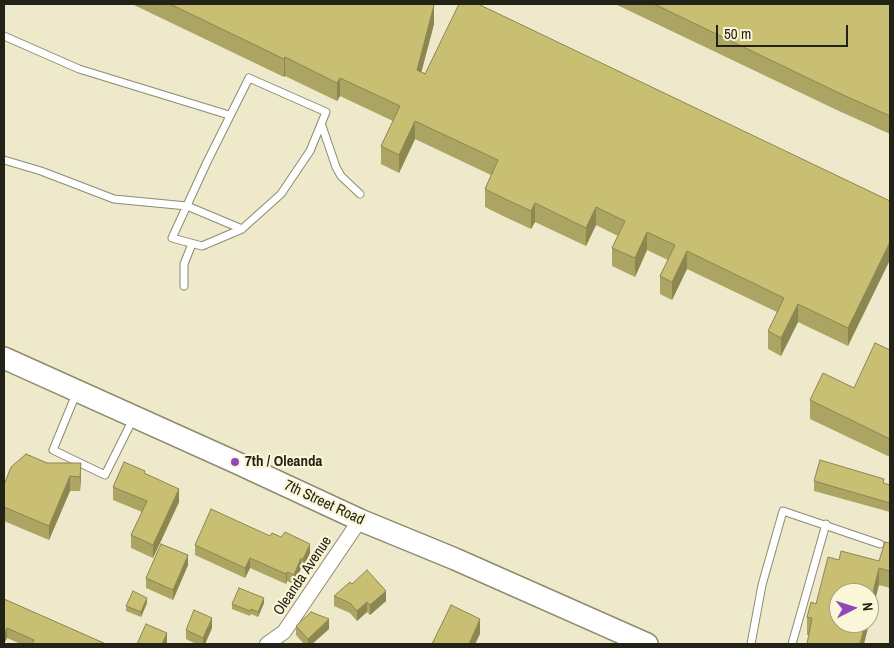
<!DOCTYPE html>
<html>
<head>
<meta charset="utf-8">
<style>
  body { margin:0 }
  #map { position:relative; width:894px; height:648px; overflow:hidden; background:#ede9ca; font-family:"Archivo Narrow",sans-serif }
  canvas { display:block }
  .frame { position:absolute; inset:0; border:5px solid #232216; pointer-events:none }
  .north { position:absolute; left:829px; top:583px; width:50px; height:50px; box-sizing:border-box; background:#faf6d7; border:1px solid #a4a18a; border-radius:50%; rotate:85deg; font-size:14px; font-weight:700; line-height:20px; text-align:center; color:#232216 }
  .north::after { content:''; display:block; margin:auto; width:18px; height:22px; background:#9049bc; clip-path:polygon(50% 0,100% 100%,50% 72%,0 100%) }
  .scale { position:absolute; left:716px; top:25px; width:132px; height:22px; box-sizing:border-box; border:2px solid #232216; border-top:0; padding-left:6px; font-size:15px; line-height:18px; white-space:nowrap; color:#232216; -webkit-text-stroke:4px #faf6d7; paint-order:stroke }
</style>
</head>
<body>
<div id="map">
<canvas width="894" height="648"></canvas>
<div class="frame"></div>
<div class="north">N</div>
<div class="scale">50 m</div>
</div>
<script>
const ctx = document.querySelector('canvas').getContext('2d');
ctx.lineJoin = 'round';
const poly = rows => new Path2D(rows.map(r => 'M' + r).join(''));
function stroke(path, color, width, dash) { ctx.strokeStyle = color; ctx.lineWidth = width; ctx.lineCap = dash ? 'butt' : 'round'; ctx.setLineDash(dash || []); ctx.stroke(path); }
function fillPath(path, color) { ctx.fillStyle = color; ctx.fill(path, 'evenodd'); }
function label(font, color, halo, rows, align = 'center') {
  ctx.font = font + ' "Archivo Narrow",sans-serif'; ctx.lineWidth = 4.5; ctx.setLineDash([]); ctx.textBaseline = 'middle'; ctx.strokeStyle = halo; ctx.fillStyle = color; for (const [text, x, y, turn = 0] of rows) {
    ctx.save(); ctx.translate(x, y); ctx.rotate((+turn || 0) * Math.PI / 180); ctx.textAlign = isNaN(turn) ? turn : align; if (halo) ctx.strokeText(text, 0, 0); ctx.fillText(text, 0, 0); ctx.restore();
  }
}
const service = poly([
  [4,36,79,69,229,115],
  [249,78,326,112,310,151,281,194,242,229,202,246,172,238,207,162,249,78],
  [322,126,336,167,341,176,360,194],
  [4,160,41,171,114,199,187,206,242,229],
  [184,286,184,264,192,244],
  [76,394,53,450,105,475,133,419],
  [751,644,762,585,783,511,880,544],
  [792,644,826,524]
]);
const minor = poly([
  [267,644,284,632,360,520]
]);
const primary = poly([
  [4,358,235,462,360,520,455,559,647,644]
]);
const wall = poly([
  [132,4,435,4,433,5,434,24,421,72,890,201,848,346,798,322,781,356,768,349,768,331,777,312,687,269,672,300,660,294,660,276,668,260,647,250,635,277,612,266,612,248,618,236,596,225,586,246,535,222,531,229,501,215,485,207,485,189,491,175,415,139,399,173,381,164,381,146,393,121,340,96,337,101,285,76,284,77],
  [615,4,890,4,890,134,839,111],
  [890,350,890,457,810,419,810,400,854,388],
  [26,454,81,477,80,491,70,491,49,540,4,521,4,485],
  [145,473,179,502,153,558,131,548,131,535,142,512,113,500,113,487],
  [814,481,884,483,890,485,890,512,814,491],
  [890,543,890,588,879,585,809,635,807,635,807,617,816,604,839,560,879,561],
  [195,545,310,553,303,568,301,568,294,584,287,581,286,584,250,568,245,578,195,555],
  [188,565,173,600,146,588,146,578],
  [352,584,386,601,370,615,367,612,357,621,350,613,334,606,334,596],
  [4,599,106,644,21,644,7,638,5,642,4,641],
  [147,603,141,617,126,611,126,606],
  [264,603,258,617,251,614,250,616,232,609,232,604],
  [296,626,329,629,312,644,304,644,296,635],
  [212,628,205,644,196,644,186,639,186,630]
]);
const shadedWall = poly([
  [434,5,434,24,417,89,417,70],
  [285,57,285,76,284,77,284,59],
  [340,78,340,96,337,101,337,83],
  [415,121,415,139,399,173,399,155],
  [535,203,535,222,531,229,531,211],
  [596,207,596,225,586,246,586,228],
  [647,232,647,250,635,277,635,258],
  [890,242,890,260,848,346,848,328],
  [687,251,687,269,672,300,672,282],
  [798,304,798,322,781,356,781,338],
  [81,463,81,477,80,491,80,477],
  [70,476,70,491,49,540,49,526],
  [179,489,179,502,153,558,153,545],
  [310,544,310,553,303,568,303,559],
  [188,555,188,565,173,600,173,590],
  [250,558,250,568,245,578,245,568],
  [301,558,301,568,294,584,294,575],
  [879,568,879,585,864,644,860,644,865,623,869,623,869,608],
  [287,572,287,581,286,584,286,574],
  [386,591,386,601,370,615,370,605],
  [147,598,147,603,141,617,141,612],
  [264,598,264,603,258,617,258,612],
  [367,602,367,612,357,621,357,611],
  [212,618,212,628,205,644,203,644,203,638],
  [329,619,329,629,312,644,308,644,308,639],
  [480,619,480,634,475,644,469,644],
  [7,628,7,638,5,642,5,632],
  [167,633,167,644,162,644]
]);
const building = poly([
  [170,4,431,4,434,5,417,70,425,74,459,4,478,4,890,201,890,242,848,328,798,304,781,338,768,331,784,298,687,251,672,282,660,276,675,245,647,232,635,258,612,248,625,221,596,207,586,228,535,203,531,211,501,197,485,189,498,160,415,121,399,155,381,146,400,106,340,78,337,83,285,57,284,59,170,4],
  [654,4,890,4,890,116,839,93,654,4],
  [875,343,890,350,890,439,810,400,823,373,854,388,875,343],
  [26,454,47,463,81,463,80,477,70,476,49,526,4,507,4,485,11,467,26,454],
  [820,460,884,479,883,483,890,485,890,503,814,481,820,460],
  [124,462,145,471,144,473,179,489,153,545,131,535,147,501,113,487,124,462],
  [211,509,270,536,272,533,281,537,285,532,310,544,303,559,301,558,294,575,287,572,286,574,250,558,245,568,195,545,211,509],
  [885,542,890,543,890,571,879,568,869,608,869,593,839,593,839,623,865,623,860,644,807,644,812,618,807,617,811,602,816,604,828,557,839,560,841,551,879,561,885,542],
  [161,544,188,555,173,590,146,578,161,544],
  [367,570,386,591,370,605,367,602,357,611,350,603,334,596,350,582,352,584,367,570],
  [239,588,264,598,258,612,251,609,250,611,232,604,239,588],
  [133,591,147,598,141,612,126,606,133,591],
  [4,599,106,644,32,644,34,640,7,628,5,632,4,631,4,599],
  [451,605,480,619,469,644,432,644,451,605],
  [194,610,212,618,203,638,186,630,194,610],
  [311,612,329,619,308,639,296,626,311,612],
  [146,624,167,633,162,644,137,644,146,624]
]);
const markers = [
  [235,462,5,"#9049bc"]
];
const poiNames = [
  ["7th / Oleanda",245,462]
];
const streetNames = [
  ["7th Street Road",324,503,25],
  ["Oleanda Avenue",303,576,-56]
];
stroke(service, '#8e8b6e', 9);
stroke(minor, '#8e8b6e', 16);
stroke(primary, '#8e8b6e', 24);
stroke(service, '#fff', 7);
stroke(minor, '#fff', 14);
stroke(primary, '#fff', 21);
fillPath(wall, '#aca462');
fillPath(shadedWall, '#8c8650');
fillPath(building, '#c8bf72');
stroke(building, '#8c8650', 1);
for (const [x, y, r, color] of markers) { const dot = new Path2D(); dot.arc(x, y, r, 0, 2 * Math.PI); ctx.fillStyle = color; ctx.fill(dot); stroke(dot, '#faf6d7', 2); }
label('bold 15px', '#232216', '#faf6d7', poiNames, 'left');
label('15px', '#232216', '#faf6d7', streetNames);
</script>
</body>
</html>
